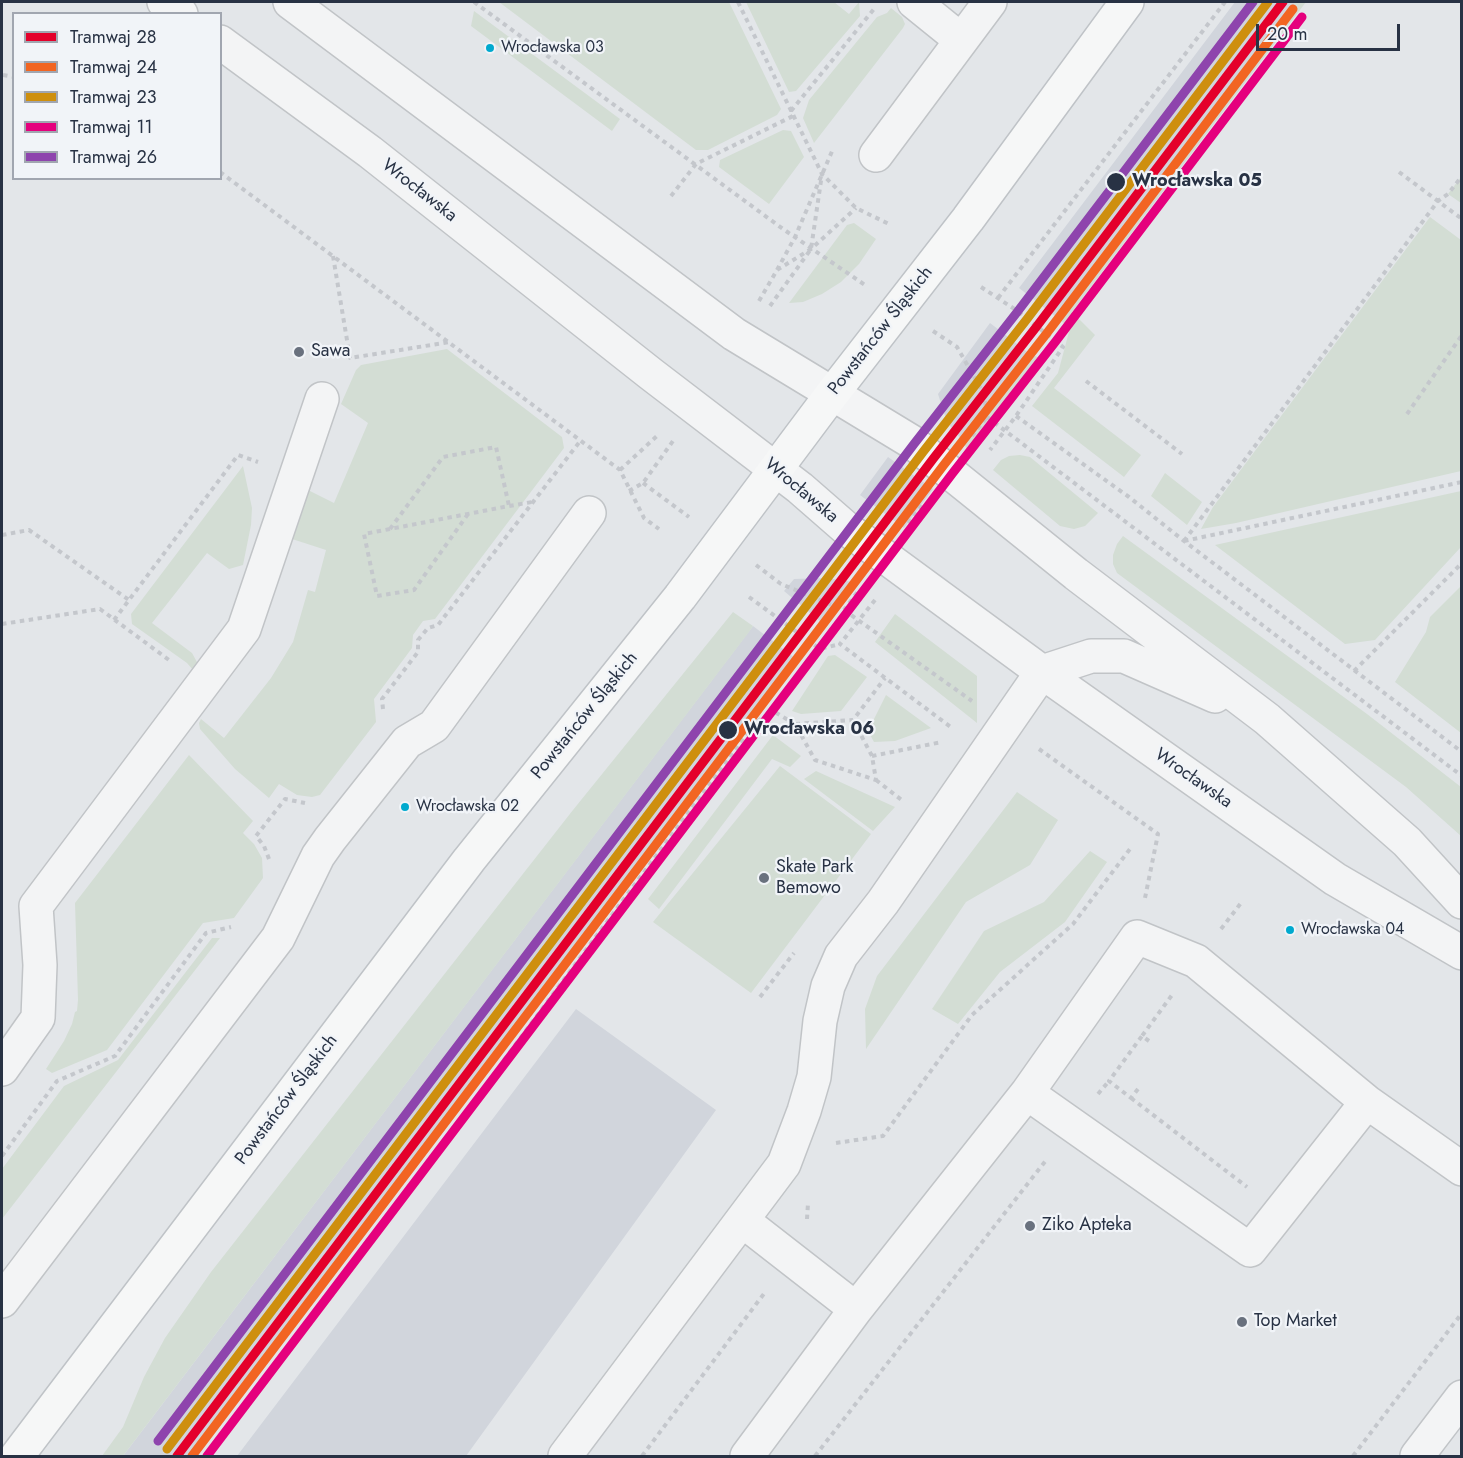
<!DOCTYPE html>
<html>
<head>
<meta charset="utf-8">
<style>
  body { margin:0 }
  #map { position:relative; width:1463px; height:1458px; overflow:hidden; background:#e3e6e9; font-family:Jost,sans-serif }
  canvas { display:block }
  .frame { position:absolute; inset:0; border:3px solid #283244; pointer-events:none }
  .legend { position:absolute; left:12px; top:12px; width:210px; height:168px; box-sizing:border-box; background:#f1f4f8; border:2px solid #a1a6b0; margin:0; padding:8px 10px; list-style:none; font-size:18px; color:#283244 }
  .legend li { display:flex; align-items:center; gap:12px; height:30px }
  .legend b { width:30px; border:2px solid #a1a6b0 }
  .scale { position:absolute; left:1256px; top:24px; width:144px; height:27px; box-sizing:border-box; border:3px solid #283244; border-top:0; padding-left:8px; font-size:18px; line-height:21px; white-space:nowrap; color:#283244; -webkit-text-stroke:4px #f1f4f8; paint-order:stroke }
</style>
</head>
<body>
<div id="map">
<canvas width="1463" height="1458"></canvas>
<div class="frame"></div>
<ul class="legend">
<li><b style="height:8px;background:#e4002b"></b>Tramwaj 28</li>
<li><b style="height:8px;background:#f26522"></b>Tramwaj 24</li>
<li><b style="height:8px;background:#ce8f0e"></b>Tramwaj 23</li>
<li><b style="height:8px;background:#e5007d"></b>Tramwaj 11</li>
<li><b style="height:8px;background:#8e44ad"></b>Tramwaj 26</li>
</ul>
<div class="scale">20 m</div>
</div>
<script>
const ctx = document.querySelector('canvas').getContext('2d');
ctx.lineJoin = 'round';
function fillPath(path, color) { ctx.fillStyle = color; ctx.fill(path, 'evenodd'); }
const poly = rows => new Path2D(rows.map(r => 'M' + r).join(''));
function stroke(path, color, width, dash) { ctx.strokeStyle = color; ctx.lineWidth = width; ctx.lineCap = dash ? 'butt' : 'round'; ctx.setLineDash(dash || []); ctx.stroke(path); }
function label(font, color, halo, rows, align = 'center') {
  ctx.font = font + ' Jost,sans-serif'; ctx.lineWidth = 4.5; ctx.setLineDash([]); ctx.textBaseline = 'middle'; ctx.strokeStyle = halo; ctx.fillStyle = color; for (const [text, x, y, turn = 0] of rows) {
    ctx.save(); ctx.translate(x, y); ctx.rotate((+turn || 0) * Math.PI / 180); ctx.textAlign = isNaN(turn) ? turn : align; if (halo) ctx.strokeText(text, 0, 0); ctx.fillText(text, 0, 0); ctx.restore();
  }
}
const built = poly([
  [1235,2,1296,2,1056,317,1019,288],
  [990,323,1030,354,966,432,964,443,947,422,938,394],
  [888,457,933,489,904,528,860,495],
  [826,578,853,582,822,623,784,591,794,579],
  [753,626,795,658,492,1061,190,1456,123,1456],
  [576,1009,716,1110,466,1456,237,1456]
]);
const green = poly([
  [499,2,729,2,781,109,777,115,708,150,696,150],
  [746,2,834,2,849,14,859,2,860,16,796,91,789,92],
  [1296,2,1306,2,1072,312,1095,335,1054,388,1141,455,1124,477,1032,406,1058,373,1070,328,1056,317],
  [891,8,902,17,905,24,903,28,814,143,803,118,809,100,877,17,887,13],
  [474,11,620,119,612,131,471,26],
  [783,130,791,131,804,157,769,204,719,167,720,160],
  [1461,177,1461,203,1448,194],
  [1430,217,1461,240,1461,471,1236,523,1201,529,1213,507],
  [854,223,876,239,859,264,841,282,822,294,803,302,789,303,847,225],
  [447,349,562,437,564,448,435,619,423,621,413,635,412,648,374,699,376,722,320,795,312,797,297,795,279,784,269,798,235,769,200,729,199,723,201,719,224,738,271,678,293,642,308,590,315,592,326,550,289,538,306,489,334,503,368,423,341,404,356,370,361,365],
  [1030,354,1040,358,968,452,964,443,966,432],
  [1020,455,1030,457,1098,513,1085,526,1074,529,1060,526,993,470,1001,460,1009,456],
  [243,466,252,508,251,525,243,565,229,569,207,553,152,623,192,653,198,664,193,670,187,663,132,624,131,614],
  [1165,473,1202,502,1187,525,1151,496],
  [1461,491,1461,547,1375,640,1345,644,1215,545],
  [1123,536,1367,714,1461,787,1461,836,1406,787,1117,573,1113,564,1113,555,1117,544],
  [1461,586,1461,733,1395,682,1426,632,1430,617],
  [733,612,753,626,749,632,123,1456,102,1456,123,1427,144,1377,165,1338,211,1272,573,810],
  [895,614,977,676,977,723,875,642],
  [835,655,867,677,841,711,801,714,792,711,828,656],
  [886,695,931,728,895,741,874,742,868,731],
  [773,735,801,756,790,767,772,759,659,909,648,899],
  [189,755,253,821,243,833,254,844,262,858,263,878,234,918,203,923,107,1050,52,1073,46,1069,64,1041,72,1024,75,1012,77,1011,78,1000,75,903],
  [780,766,871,834,751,993,653,922],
  [816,771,895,807,873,831,804,779],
  [1017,792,1058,820,1030,865,966,902,866,1049,865,1009,877,976],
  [1090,851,1107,862,1065,922,1000,972,958,1024,932,1009,984,931,1044,902],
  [212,938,220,938,2,1219,2,1169,64,1086,118,1060]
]);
const path = poly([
  [474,2,783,229,865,285],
  [738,2,822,174,856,208,891,225],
  [3,75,14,77],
  [791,111,874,9],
  [220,172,620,470,644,518,659,529],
  [1399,172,1462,219],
  [671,196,696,164,793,116],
  [333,256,350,358,450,342],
  [777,270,795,237,833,149],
  [981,287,1016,310,1063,347,1016,416,990,450],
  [998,298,1225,2],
  [759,301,777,270,811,249,856,208],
  [770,306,811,249,822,174],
  [933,331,957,347,984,394,987,417,972,436],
  [1086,381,1182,454],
  [1407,414,1462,335],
  [1016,416,1129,497,1184,541,1462,752],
  [987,417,1462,776],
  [620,470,658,435],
  [643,483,689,517],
  [629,491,643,483,673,441],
  [468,514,414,590,377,596,364,534,509,506,532,502],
  [908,523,923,503],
  [390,529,443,457,496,447,509,506],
  [2,535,29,530,129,600],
  [1184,541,1438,201,1448,194,1462,176],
  [1184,541,1462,482],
  [756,565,781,584,844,610,859,590],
  [749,597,820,649,840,644],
  [875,600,840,644,952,728],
  [844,610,972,701],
  [114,620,238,455,258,462],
  [2,624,100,609,169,660],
  [1354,671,1462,563],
  [383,709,382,699,418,652,418,640,428,628,438,625,581,440],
  [853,720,872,756,876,780,815,760,795,724,853,720,885,678],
  [795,724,773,711,820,649],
  [1039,749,1158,834,1145,898],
  [872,756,942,742],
  [876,780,903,801],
  [269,859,264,846,256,836,285,799,305,803],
  [1221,929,1241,903],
  [760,997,794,953],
  [1149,1041,1142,1036,1172,995],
  [504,1060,755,723,773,711],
  [1138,1089,1131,1098,1109,1081,1142,1036],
  [1098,1094,1109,1081],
  [1131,1098,1247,1187],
  [836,1143,883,1136,972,1015,1073,924,1130,849],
  [2,1156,57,1081,115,1056,206,933,231,927],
  [807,1219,808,1203],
  [642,1456,766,1291],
  [815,1456,1047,1159],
  [1353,1456,1462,1313]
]);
const minor = poly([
  [164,2,181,14],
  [290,2,734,334,912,442,1076,574,1267,719,1407,842,1462,902],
  [914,2,961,40],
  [220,42,370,152,651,374,800,488,847,529,884,556,1042,672,1335,879,1462,953],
  [876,155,990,2],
  [2,1069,38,1018,40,965,36,906,244,629,322,399],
  [1367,1102,1250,1250,1027,1093,1137,937,1196,961,1367,1102,1462,1169],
  [743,1221,856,1309],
  [2,1301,278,938,318,856,330,839,407,742,434,726,589,513],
  [565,1456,784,1164,804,1111,814,1077,820,1021,828,986,841,956,883,902,1042,672,1091,656,1124,656,1215,696],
  [747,1456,856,1309,1027,1093],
  [1417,1456,1462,1397]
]);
const major = poly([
  [17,1456,469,860,680,597,832,394,968,219,1127,2]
]);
const tram1 = poly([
  [177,1456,933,459,1037,326,1283,2]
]);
const tram2 = poly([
  [192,1456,943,466,1047,333,1293,9]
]);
const tram3 = poly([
  [167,1449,923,452,1027,319,1268,2]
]);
const tram4 = poly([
  [207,1456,952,474,1056,341,1302,17]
]);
const tram5 = poly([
  [158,1441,914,444,1018,311,1253,2]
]);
const markers = [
  [490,48,5,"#00a9ce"],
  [1116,182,10,"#283244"],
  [299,352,6,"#69717e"],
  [728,730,10,"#283244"],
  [405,807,5,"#00a9ce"],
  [764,878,6,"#69717e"],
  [1290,930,5,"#00a9ce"],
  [1030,1226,6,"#69717e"],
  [1242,1322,6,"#69717e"]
];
const busNames = [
  ["Wrocławska 03",501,48],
  ["Wrocławska 02",416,807],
  ["Wrocławska 04",1301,930]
];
const stopNames = [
  ["Wrocławska 05",1132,182],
  ["Wrocławska 06",744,730]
];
const streetNames = [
  ["Wrocławska",419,191,38],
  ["Powstańców Śląskich",881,331,-52],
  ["Wrocławska",801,491,40],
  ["Powstańców Śląskich",585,716,-51],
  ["Wrocławska",1193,779,35],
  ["Powstańców Śląskich",287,1100,-53]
];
const poiNames = [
  ["Sawa",311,352],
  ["Skate Park",776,868],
  ["Bemowo",776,889],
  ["Ziko Apteka",1042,1226],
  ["Top Market",1254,1322]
];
fillPath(built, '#d1d5dc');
fillPath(green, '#d3ddd4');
stroke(minor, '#c1c4c7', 36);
stroke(major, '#bfc3c7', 36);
stroke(path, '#c4c7cc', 4, [4.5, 4.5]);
stroke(minor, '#f3f4f5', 33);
stroke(major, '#f6f7f7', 33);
stroke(tram1, '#e4002b', 9);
stroke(tram2, '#f26522', 9);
stroke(tram3, '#ce8f0e', 9);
stroke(tram4, '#e5007d', 9);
stroke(tram5, '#8e44ad', 9);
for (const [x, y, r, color] of markers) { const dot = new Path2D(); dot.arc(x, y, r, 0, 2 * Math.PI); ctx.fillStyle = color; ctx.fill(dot); stroke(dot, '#f1f4f8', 2); }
label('16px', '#283244', '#f1f4f8', busNames, 'left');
label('bold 18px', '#283244', '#f1f4f8', stopNames, 'left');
label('18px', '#283244', '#f1f4f8', streetNames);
label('18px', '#283244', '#f1f4f8', poiNames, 'left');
</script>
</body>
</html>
